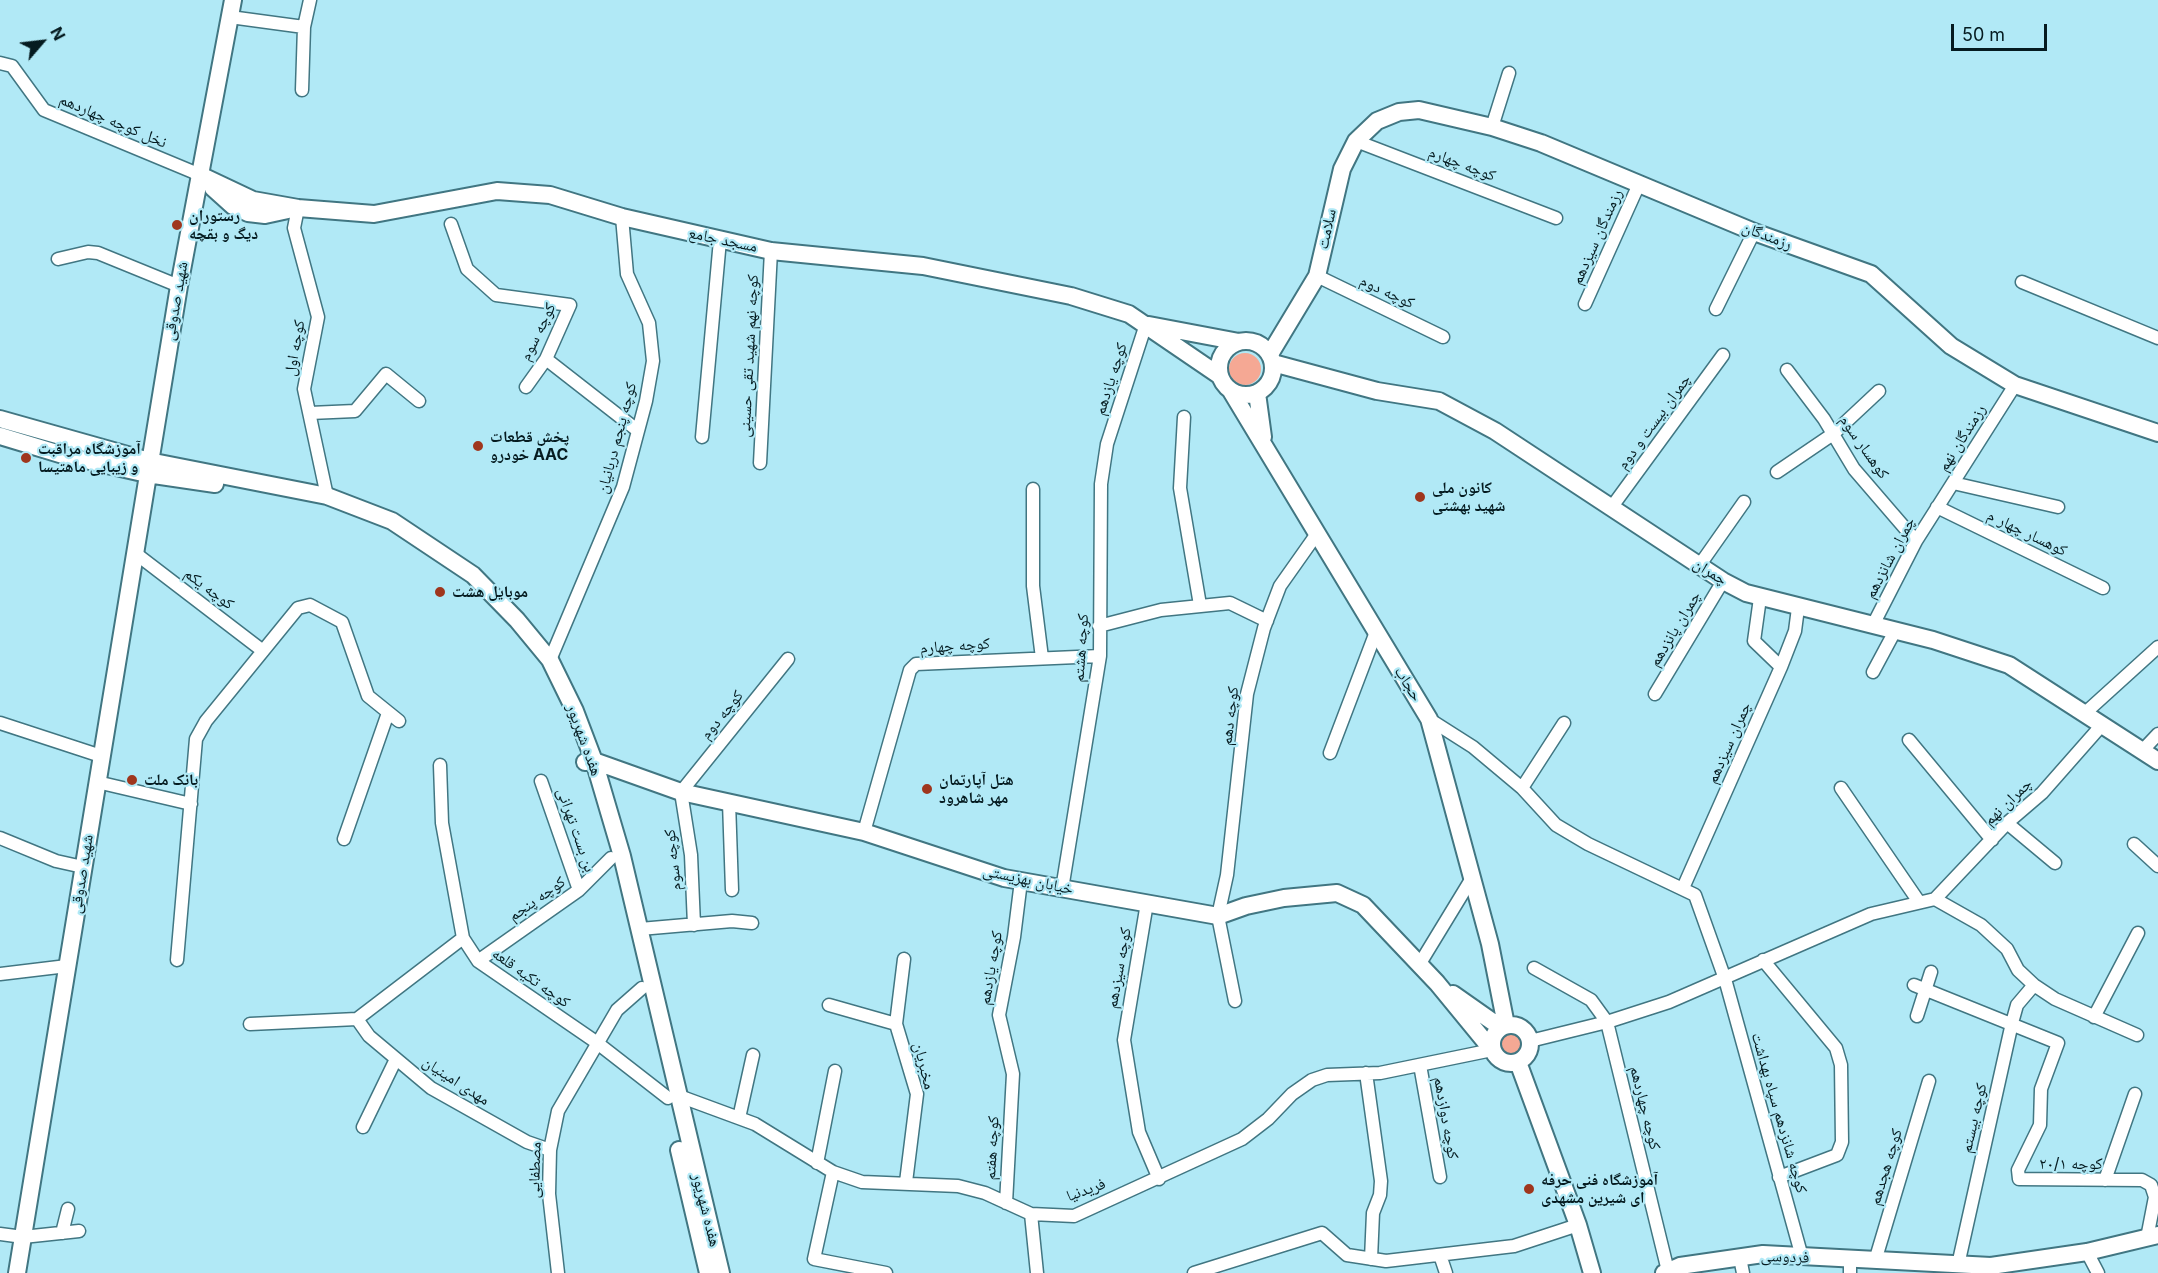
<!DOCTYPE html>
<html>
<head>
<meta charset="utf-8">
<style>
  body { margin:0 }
  #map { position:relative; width:2158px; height:1273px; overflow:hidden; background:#b1e9f6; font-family:Inter,sans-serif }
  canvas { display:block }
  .north { position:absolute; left:12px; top:12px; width:60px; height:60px; -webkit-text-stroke:4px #b1e9f6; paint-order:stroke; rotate:62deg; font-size:16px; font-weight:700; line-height:24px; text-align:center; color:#051b20 }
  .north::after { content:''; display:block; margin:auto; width:21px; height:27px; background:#051b20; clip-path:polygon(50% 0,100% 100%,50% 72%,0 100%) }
  .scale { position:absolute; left:1951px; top:24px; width:96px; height:27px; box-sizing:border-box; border:3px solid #051b20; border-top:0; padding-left:8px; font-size:18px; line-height:21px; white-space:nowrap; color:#051b20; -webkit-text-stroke:4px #b1e9f6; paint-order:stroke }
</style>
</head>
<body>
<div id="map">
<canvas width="2158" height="1273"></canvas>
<div class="north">N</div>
<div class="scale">50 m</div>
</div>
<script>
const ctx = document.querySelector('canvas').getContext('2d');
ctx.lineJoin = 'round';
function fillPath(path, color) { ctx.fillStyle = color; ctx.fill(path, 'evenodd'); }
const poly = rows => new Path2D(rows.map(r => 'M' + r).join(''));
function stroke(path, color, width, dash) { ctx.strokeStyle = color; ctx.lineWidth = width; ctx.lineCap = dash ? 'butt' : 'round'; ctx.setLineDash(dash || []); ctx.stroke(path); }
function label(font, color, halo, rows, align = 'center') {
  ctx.font = font + ' Inter,"Noto Naskh Arabic",sans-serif'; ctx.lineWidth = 4.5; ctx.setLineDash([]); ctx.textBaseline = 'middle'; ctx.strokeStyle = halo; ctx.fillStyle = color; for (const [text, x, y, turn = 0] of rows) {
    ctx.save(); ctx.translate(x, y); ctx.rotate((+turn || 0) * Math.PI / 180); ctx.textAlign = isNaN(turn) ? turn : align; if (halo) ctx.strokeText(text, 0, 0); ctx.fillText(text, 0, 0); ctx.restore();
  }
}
const green = poly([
  '1229 369a16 16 0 1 1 32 0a16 16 0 1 1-32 0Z',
  '1501 1044a10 10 0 1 1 20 0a10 10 0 1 1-20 0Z'
]);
const street = poly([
  [230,17,304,27],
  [0,63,12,66,44,110,198,174],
  [302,90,304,27,310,0],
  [1492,127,1509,73],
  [1356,141,1556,218],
  [298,208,294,228,318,317,304,389,327,496],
  [451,224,467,269,496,295,570,305,546,359,526,387],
  [58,259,88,252,98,253,179,286],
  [1317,276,1443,337],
  [2022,282,2158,338],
  [1585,304,1639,184],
  [1716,309,1754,232],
  [546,359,637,430],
  [1787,370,1824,419,1854,469,1916,541],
  [310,413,355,411,386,374,419,401],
  [1184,417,1180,488,1200,605],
  [702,437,720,240],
  [760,463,771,251],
  [1777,472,1833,434,1879,391],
  [1953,483,2058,507],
  [1033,489,1033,586,1042,658],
  [1937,507,2103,588],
  [1611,508,1723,355],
  [135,553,263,651],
  [1699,566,1744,502],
  [1760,598,1754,641,1781,667],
  [1873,625,1916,541,2015,385],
  [1099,626,1161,610,1230,603,1267,621],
  [550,660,623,487,646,401,653,361,649,323,627,274,622,217],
  [1873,672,1895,631],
  [1655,694,1723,581],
  [2084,714,2158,647],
  [1429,719,1473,747,1522,788,1556,825,1588,844,1695,895,1725,979,1802,1257],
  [0,723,101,756],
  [1909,740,1992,840],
  [2142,751,2158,734],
  [1330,753,1376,632],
  [440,765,442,823,463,938,478,961,596,1042,668,1098],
  [541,781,579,890],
  [97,782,191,804],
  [1522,788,1564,723],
  [1841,788,1919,902],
  [729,802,732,890],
  [2007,823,2055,863],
  [864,832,910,670,916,664,1100,656],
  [0,838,56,861,83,867],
  [344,839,388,713],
  [2134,844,2158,866],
  [1683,888,1781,667,1795,631,1798,608],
  [1062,889,1100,656,1101,484,1107,444,1146,324],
  [1935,899,2007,823,2042,793,2101,726],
  [1147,903,1124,1040,1139,1132,1159,1179],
  [694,925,691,855,681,792,788,659],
  [640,929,732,921,752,923],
  [904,959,896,1024,917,1094,906,1182],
  [177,960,196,739,206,721,298,608,310,605,342,622,368,696,399,721],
  [1763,960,1836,1048,1841,1065,1842,1142,1837,1155,1779,1177],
  [478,961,579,890,611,858],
  [1419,965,1472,878],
  [1534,968,1591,1000,1607,1022,1668,1271],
  [0,974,67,966],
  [1914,985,2058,1043,2041,1089,2040,1125,2018,1170,2019,1179,2142,1180,2151,1185,2155,1197,2147,1238],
  [1235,1001,1218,916,1227,875,1247,694,1264,628,1280,586,1316,535],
  [829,1005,896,1024],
  [1917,1016,1931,972],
  [2094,1017,2138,933],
  [357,1019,369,1036,431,1088,527,1142,550,1150],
  [250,1024,357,1019,463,938],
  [1530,1041,1607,1022,1669,1002,1871,914,1935,899,1981,925,2007,949,2018,970,2034,985,2055,999,2137,1035],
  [1420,1065,1440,1177],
  [1366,1073,1381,1181,1380,1195,1373,1213,1371,1259],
  [679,1096,755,1124,833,1172,862,1182,958,1186,985,1193,1031,1214,1074,1216,1242,1139,1268,1119,1292,1094,1312,1080,1327,1075,1380,1073,1492,1050],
  [739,1118,753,1055],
  [363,1127,396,1059],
  [817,1163,835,1071],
  [833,1172,814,1259,886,1273],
  [2105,1180,2135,1094],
  [1006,1203,1013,1074,999,1015,1014,937,1021,881],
  [1031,1214,1037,1273],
  [62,1233,68,1209],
  [0,1234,23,1237,79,1231],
  [2087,1252,2098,1273],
  [1440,1255,1446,1273],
  [1740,1258,1743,1273],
  [1875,1261,1929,1081],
  [1958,1265,2012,1023,2017,1005,2034,985],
  [558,1273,549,1194,550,1150,558,1111,617,1010,642,988],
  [1194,1273,1322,1233,1347,1255,1386,1261,1514,1246,1578,1225],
  [1850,1273,1850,1260]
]);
const secondary = poly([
  [198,174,253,200,298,208,374,214,497,191,550,195,622,217,771,251,923,266,1071,296,1129,314,1220,376],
  [213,188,233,206,248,213,265,215,288,210],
  [1149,325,1239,342],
  '1219 368a27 27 0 1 1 54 0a27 27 0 1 1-54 0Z',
  [1270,354,1317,276,1342,169,1356,141,1377,121,1399,112,1419,110,1492,127,1541,143,1754,232,1871,274,1951,346,2015,385,2158,433],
  [1273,363,1377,391,1439,401,1495,431,1723,581,1746,593,1933,640,2009,665,2158,761],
  [1231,391,1429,719,1490,944,1506,1025],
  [1257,393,1263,437],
  [0,419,149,461,327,496,392,521,473,575,517,620,550,660,575,711,594,761,622,856,721,1273],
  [0,436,63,455,147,474,215,484],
  [585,762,594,761,681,792,864,832,1004,878,1218,916,1246,906,1284,898,1337,893,1363,905,1437,983,1492,1050],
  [1453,994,1500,1027],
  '1492 1044a19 19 0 1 1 38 0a19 19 0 1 1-38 0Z',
  [1518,1062,1578,1225,1592,1273],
  [679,1150,708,1273],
  [17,1273,179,286,233,0],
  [1664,1273,1680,1266,1763,1254,1991,1266,2087,1252,2158,1235]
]);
const markers = [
  [177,225,6,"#9f361d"],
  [478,446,6,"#9f361d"],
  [26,458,6,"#9f361d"],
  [1420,497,6,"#9f361d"],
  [440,592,6,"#9f361d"],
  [132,780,6,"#9f361d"],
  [927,789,6,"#9f361d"],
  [1529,1189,6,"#9f361d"]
];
const streetNames = [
  ["نخل کوچه چهاردهم",113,121,23],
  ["کوچه چهارم",1462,164,21],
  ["سلامت",1327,229,-78],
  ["رزمندگان",1767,236,21],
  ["رزمندگان سیزدهم",1597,237,-66],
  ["مسجد جامع",723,240,12],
  ["کوچه دوم",1387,292,25],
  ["شهید صدوقی",176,301,-80],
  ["کوچه سوم",538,332,-64],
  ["کوچه اول",295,348,-80],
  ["کوچه نهم شهید تقی حسینی",749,356,-87],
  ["کوچه یازدهم",1111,379,-72],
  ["چمران بیست و دوم",1654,422,-54],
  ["کوچه پنجم دربانیان",617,438,-75],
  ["رزمندگان نهم",1962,438,-58],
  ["کوهسار سوم",1864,447,55],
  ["کوهسار چهار م",2027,533,26],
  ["چمران شانزدهم",1890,558,-62],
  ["چمران",1710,572,32],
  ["کوچه یکم",209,589,37],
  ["چمران پانزدهم",1675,629,-59],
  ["کوچه چهارم",955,646,-4],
  ["کوچه هشتم",1081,648,-86],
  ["حجاب",1408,684,58],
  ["کوچه دوم",722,715,-51],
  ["کوچه دهم",1230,716,-83],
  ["هفده شهریور",584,740,70],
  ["چمران سیزدهم",1729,743,-66],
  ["چمران نهم",2008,802,-44],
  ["بن بست تهرانی",576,830,71],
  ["کوچه سوم",673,860,-96],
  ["شهید صدوقی",82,874,-81],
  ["خیابان بهزیستی",1028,880,12],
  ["کوچه پنجم",537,899,-35],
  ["کوچه یازدهم",991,968,-80],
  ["کوچه سیزدهم",1119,968,-80],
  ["کوچه تکیه قلعه",531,978,35],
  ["مخبریان",924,1066,76],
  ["مهدی امینیان",456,1081,33],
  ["کوچه چهاردهم",1645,1108,76],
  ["کوچه شانزدهم سپاه بهداشت",1779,1113,74],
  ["کوچه دوازدهم",1446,1118,80],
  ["کوچه بیستم",1974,1118,-77],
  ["کوچه هفتم",992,1148,-87],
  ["کوچه ۲۰/۱",2071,1164],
  ["کوچه هجدهم",1886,1167,-73],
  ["مصطفایی",535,1170,-88],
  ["فریدنیا",1086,1190,-20],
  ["هفده شهریور",706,1210,76],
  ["فردوسی",1785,1257,2]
];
const poiNames = [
  ["رستوران",189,216],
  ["دیگ و بقچه",189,234],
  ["پخش قطعات",490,437],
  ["خودرو AAC",490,455],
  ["آموزشگاه مراقبت",38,449],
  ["و زیبایی ماهتیسا",38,467],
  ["کانون ملی",1432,488],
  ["شهید بهشتی",1432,506],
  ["موبایل هشت",452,592],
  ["بانک ملت",144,780],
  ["هتل آپارتمان",939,780],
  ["مهر شاهرود",939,798],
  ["آموزشگاه فنی حرفه",1541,1180],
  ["ای شیرین مشهدی",1541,1198]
];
fillPath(green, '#f5a894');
stroke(street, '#417682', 15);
stroke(secondary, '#417682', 20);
stroke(street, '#fff', 12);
stroke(secondary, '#fff', 16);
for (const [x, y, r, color] of markers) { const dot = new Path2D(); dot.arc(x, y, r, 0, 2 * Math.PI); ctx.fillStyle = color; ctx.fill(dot); stroke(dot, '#b1e9f6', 2); }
label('16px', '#051b20', '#b1e9f6', streetNames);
label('bold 16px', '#051b20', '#b1e9f6', poiNames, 'left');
</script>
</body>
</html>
